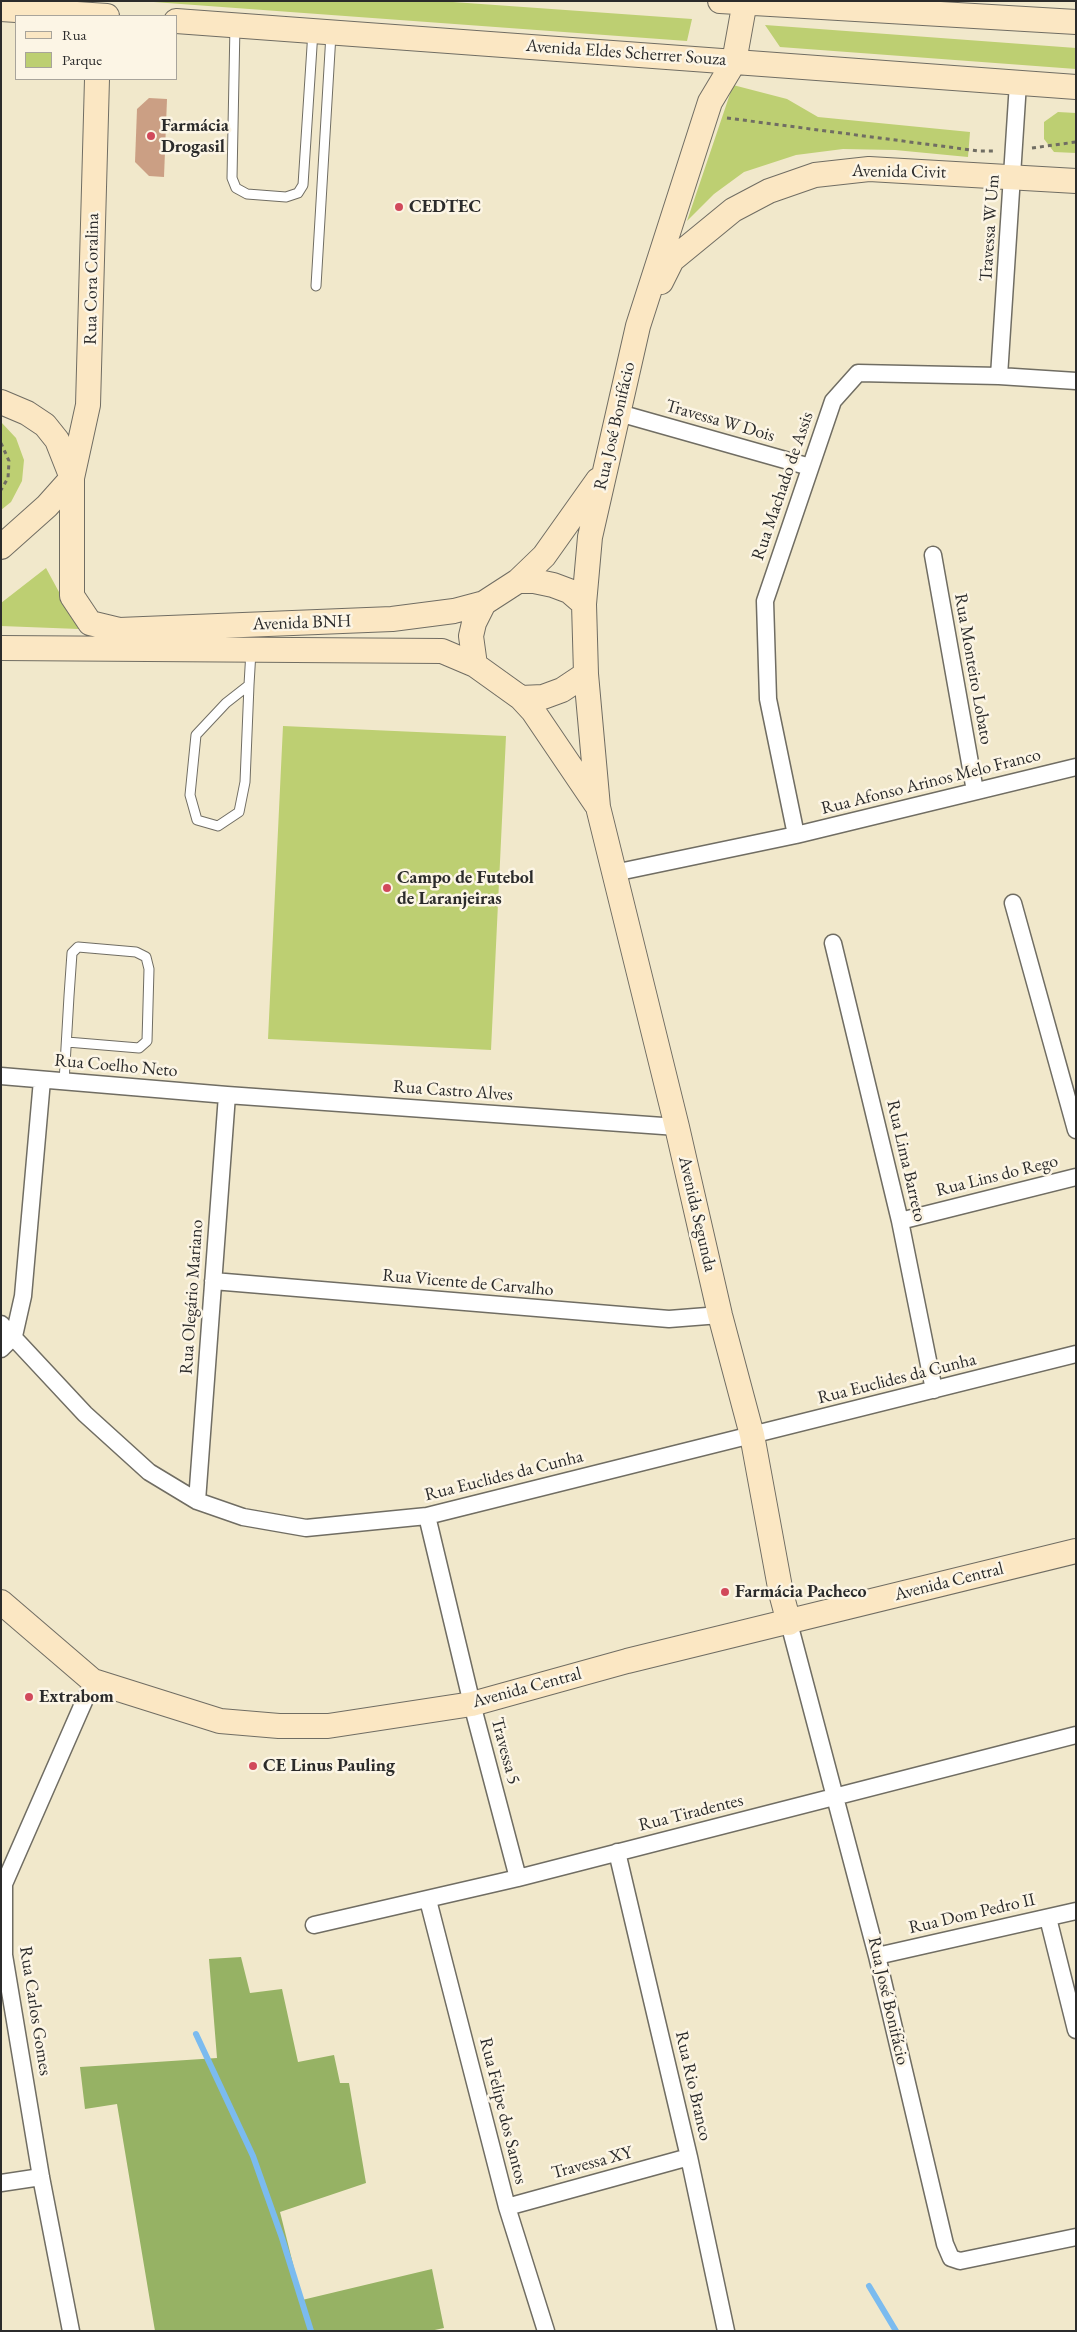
<!DOCTYPE html>
<html>
<head>
<meta charset="utf-8">
<style>
  body { margin:0 }
  #map { position:relative; width:1077px; height:2332px; overflow:hidden; background:#f1e8cb; font-family:"EB Garamond",serif }
  canvas { display:block }
  .frame { position:absolute; inset:0; border:2px solid #2b2b2b; pointer-events:none }
  .legend { position:absolute; left:15px; top:15px; width:162px; height:65px; box-sizing:border-box; background:#fcf5e5; border:1px solid #a8a49b; margin:0; padding:6px 9px; list-style:none; font-size:15px; color:#2b2b2b }
  .legend li { display:flex; align-items:center; gap:10px; height:25px }
  .legend b { width:25px; border:1px solid #a8a49b }
</style>
</head>
<body>
<div id="map">
<canvas width="1077" height="2332"></canvas>
<div class="frame"></div>
<ul class="legend">
<li><b style="height:6px;background:#fbe7c3"></b>Rua</li>
<li><b style="height:14px;background:#bdcf72"></b>Parque</li>
</ul>
</div>
<script>
const ctx = document.querySelector('canvas').getContext('2d');
ctx.lineJoin = 'round';
function fillPath(path, color) { ctx.fillStyle = color; ctx.fill(path, 'evenodd'); }
const poly = rows => new Path2D(rows.map(r => 'M' + r).join(''));
function stroke(path, color, width, dash) { ctx.strokeStyle = color; ctx.lineWidth = width; ctx.lineCap = dash ? 'butt' : 'round'; ctx.setLineDash(dash || []); ctx.stroke(path); }
function label(font, color, halo, rows, align = 'center') {
  ctx.font = font + ' "EB Garamond",serif'; ctx.lineWidth = 5; ctx.setLineDash([]); ctx.textBaseline = 'middle'; ctx.strokeStyle = halo; ctx.fillStyle = color; for (const [text, x, y, turn = 0] of rows) {
    ctx.save(); ctx.translate(x, y); ctx.rotate((+turn || 0) * Math.PI / 180); ctx.textAlign = isNaN(turn) ? turn : align; if (halo) ctx.strokeText(text, 0, 0); ctx.fillText(text, 0, 0); ctx.restore();
  }
}
const green = poly([
  [140,1,439,1,692,19,687,41],
  [765,25,1076,48,1076,69,780,47],
  [733,85,787,99,818,117,970,132,968,157,895,150,843,149,796,155,744,172,714,194,687,221],
  [1058,112,1076,113,1076,153,1054,152,1044,139,1044,122],
  [1,422,16,438,24,460,22,481,11,502,1,510],
  [46,568,79,629,1,626,1,603],
  [283,726,506,736,491,1050,268,1039]
]);
const forest = poly([
  [241,1957,250,1993,282,1989,298,2062,334,2055,340,2083,349,2083,366,2183,280,2212,302,2300,432,2269,444,2328,430,2331,155,2331,117,2104,85,2109,80,2067,217,2058,209,1959]
]);
const stream = poly([
  [196,2034,253,2156,282,2238,311,2331],
  [869,2286,896,2331]
]);
const building = poly([
  [149,98,167,99,164,177,149,176,135,162,137,109]
]);
const path = poly([
  [727,118,979,151,996,151],
  [1032,148,1076,142],
  [1,443,9,461,8,478,1,490]
]);
const lane = poly([
  [235,25,232,178,236,188,247,194,286,197,298,193,303,185,313,31],
  [316,286,331,34],
  [249,685,226,703,196,735,190,795,197,820,218,826,239,812,245,782,249,685,251,651],
  [64,1082,69,996,72,953,78,947,136,952,146,957,149,969,147,1041,139,1048,67,1042]
]);
const street = poly([
  [999,376,1018,83],
  [619,413,810,467],
  [933,555,975,791],
  [796,835,768,699,765,601,833,401,858,373,999,376,1076,381],
  [614,873,796,835,1076,767],
  [1013,903,1076,1130],
  [833,943,900,1221,934,1390],
  [1,1076,227,1095,677,1127],
  [900,1221,1076,1177],
  [213,1281,669,1319,720,1315],
  [1,1324,85,1414,149,1472,197,1501,243,1517,306,1528,427,1516,1076,1354],
  [14,1336,23,1296,42,1080],
  [1,1349,14,1336],
  [197,1501,227,1095],
  [427,1516,472,1704,518,1878],
  [789,1623,877,1956,945,2244,951,2258,960,2261,1076,2237],
  [617,1852,689,2157,726,2331],
  [428,1900,507,2207,546,2331],
  [1048,1918,1076,2030],
  [314,1925,518,1878,1076,1735],
  [877,1956,1076,1911],
  [1,2183,41,2177],
  [507,2207,689,2157],
  [71,2331,41,2177,4,1955,4,1884,93,1681]
]);
const secondary = poly([
  [720,1,1076,22],
  [745,1,734,62,710,102,638,326,590,537,584,604,586,674,598,807,677,1127,720,1315,752,1435,781,1593,789,1623],
  [1,9,107,16],
  [176,21,1076,87],
  [97,79,88,405,72,478,72,596,90,623,119,630,392,619,454,611,484,603,518,581,544,556,598,480],
  [661,282,672,260,733,210,769,191,815,175,869,169,1076,181],
  [1,402,27,413,45,425,57,440,72,478],
  [1,547,47,506,72,478],
  [518,581,534,581,553,585,569,591,584,604],
  [1,648,442,651,475,665,521,698,533,711,596,804],
  [475,665,471,636,474,623,484,603],
  [521,698,543,697,562,690,586,674],
  [1,1602,93,1681,220,1721,279,1726,328,1726,472,1704,627,1661,1076,1551]
]);
const markers = [
  [151,136,5,"#d1495b"],
  [399,207,5,"#d1495b"],
  [387,888,5,"#d1495b"],
  [725,1592,5,"#d1495b"],
  [29,1697,5,"#d1495b"],
  [253,1766,5,"#d1495b"]
];
const streetNames = [
  ["Avenida Eldes Scherrer Souza",626,53,4],
  ["Avenida Civit",899,172,1],
  ["Travessa W Um",990,228,-86],
  ["Rua Cora Coralina",92,279,-89],
  ["Travessa W Dois",720,421,16],
  ["Rua José Bonifácio",615,426,-77],
  ["Rua Machado de Assis",783,486,-71],
  ["Avenida BNH",302,623,-2],
  ["Rua Monteiro Lobato",973,669,80],
  ["Rua Afonso Arinos Melo Franco",931,782,-14],
  ["Rua Coelho Neto",116,1066,5],
  ["Rua Castro Alves",453,1091,4],
  ["Rua Lima Barreto",906,1161,77],
  ["Rua Lins do Rego",997,1176,-14],
  ["Avenida Segunda",697,1214,77],
  ["Rua Vicente de Carvalho",468,1283,5],
  ["Rua Olegário Mariano",192,1297,-86],
  ["Rua Euclides da Cunha",897,1379,-14],
  ["Rua Euclides da Cunha",504,1476,-14],
  ["Avenida Central",949,1582,-14],
  ["Avenida Central",527,1688,-15],
  ["Travessa 5",505,1751,75],
  ["Rua Tiradentes",691,1813,-14],
  ["Rua Dom Pedro II",972,1914,-13],
  ["Rua José Bonifácio",888,2001,77],
  ["Rua Carlos Gomes",35,2011,81],
  ["Rua Rio Branco",693,2086,77],
  ["Rua Felipe dos Santos",503,2111,76],
  ["Travessa XY",592,2163,-15]
];
const poiNames = [
  ["Farmácia",161,126],
  ["Drogasil",161,147],
  ["CEDTEC",409,207],
  ["Campo de Futebol",397,878],
  ["de Laranjeiras",397,899],
  ["Farmácia Pacheco",735,1592],
  ["Extrabom",39,1697],
  ["CE Linus Pauling",263,1766]
];
fillPath(green, '#bdcf72');
fillPath(forest, '#96b264');
stroke(stream, '#7bbbef', 6);
fillPath(building, '#cb9f84');
stroke(lane, '#706d63', 11);
stroke(street, '#706d63', 19);
stroke(secondary, '#706d63', 26);
stroke(path, '#706d63', 3, [4, 4]);
stroke(lane, '#fff', 9);
stroke(street, '#fff', 16);
stroke(secondary, '#fbe7c3', 24);
for (const [x, y, r, color] of markers) { const dot = new Path2D(); dot.arc(x, y, r, 0, 2 * Math.PI); ctx.fillStyle = color; ctx.fill(dot); stroke(dot, '#fcf5e5', 2); }
label('18px', '#2b2b2b', '#fcf5e5', streetNames);
label('bold 18px', '#2b2b2b', '#fcf5e5', poiNames, 'left');
</script>
</body>
</html>
